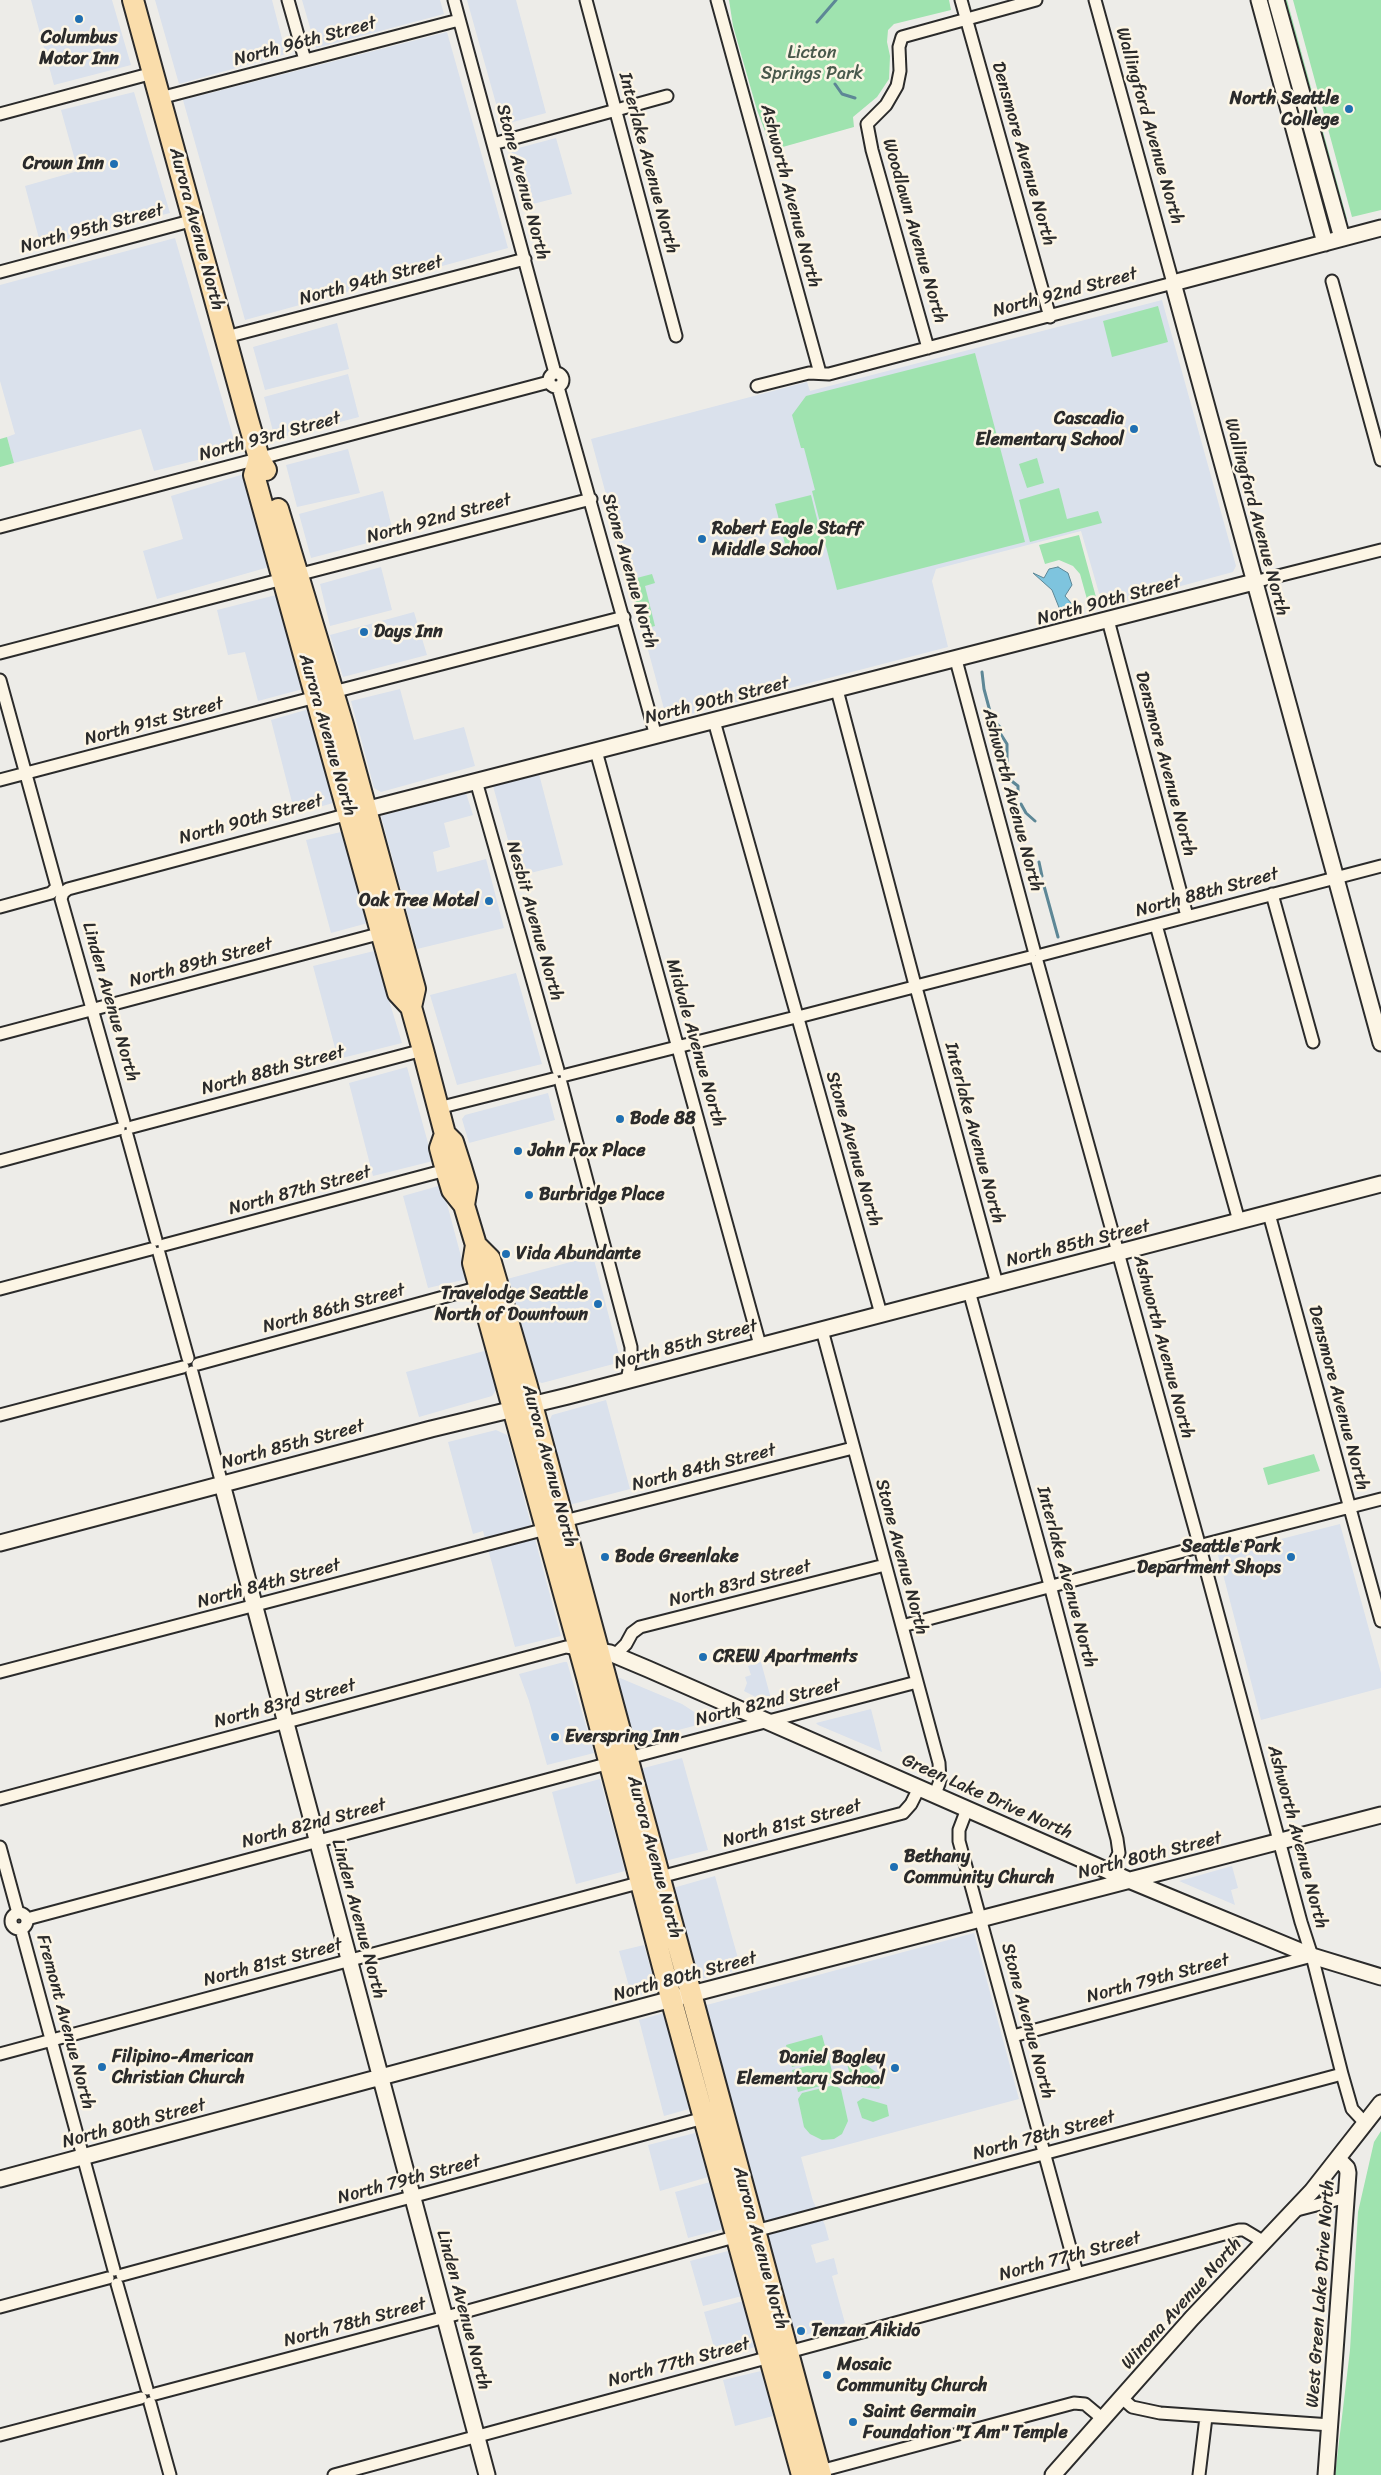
<!DOCTYPE html>
<html>
<head>
<meta charset="utf-8">
<style>
  body { margin:0 }
  canvas { display:block; background:#edece8 }
</style>
</head>
<body>
<canvas width="1381" height="2475"></canvas>
<script>
const ctx = document.querySelector('canvas').getContext('2d');
ctx.lineJoin = 'round';
function fillPath(path, color) { ctx.fillStyle = color; ctx.fill(path, 'evenodd'); }
const poly = rows => new Path2D(rows.map(r => 'M' + r).join(''));
function stroke(path, color, width, dash) { ctx.strokeStyle = color; ctx.lineWidth = width; ctx.lineCap = dash ? 'butt' : 'round'; ctx.setLineDash(dash || []); ctx.stroke(path); }
function label(font, color, halo, rows, align = 'center') {
  ctx.font = font + ' Sriracha,sans-serif'; ctx.lineWidth = 5; ctx.setLineDash([]); ctx.textBaseline = 'middle'; ctx.strokeStyle = halo; ctx.fillStyle = color; for (const [text, x, y, turn = 0] of rows) {
    ctx.save(); ctx.translate(x, y); ctx.rotate((+turn || 0) * Math.PI / 180); ctx.textAlign = isNaN(turn) ? turn : align; if (halo) ctx.strokeText(text, 0, 0); ctx.fillText(text, 0, 0); ctx.restore();
  }
}
const built = poly([
  [31,0,112,0,131,65,54,85],
  [155,0,272,0,286,54,179,84],
  [302,0,440,0,444,14,316,48],
  [467,0,516,0,546,113,502,125],
  [447,32,508,248,245,320,183,100],
  [134,92,170,213,41,246,25,186,78,171,61,110],
  [556,138,572,194,525,206,511,150],
  [175,238,237,450,154,471,141,429,14,463,7,437,15,434,0,381,0,285],
  [1162,300,1236,566,1233,572,1103,607,1081,531,936,569,932,581,948,647,667,720,591,439,807,382,810,391],
  [337,323,349,369,265,390,253,347],
  [348,374,359,417,275,439,264,397],
  [348,449,360,493,297,507,286,465],
  [244,474,269,567,157,599,143,551,183,539,171,496],
  [383,491,394,536,311,558,299,514],
  [381,567,392,610,330,626,320,584],
  [276,595,303,689,258,701,245,652,228,655,217,610],
  [414,612,427,655,343,677,330,635],
  [400,689,414,740,464,727,475,766,381,792,374,788,351,701],
  [309,709,333,803,295,814,271,720],
  [539,774,563,865,518,876,493,786],
  [466,793,473,815,444,823,450,847,433,852,437,872,486,859,504,928,417,949,381,816],
  [341,832,368,923,331,933,306,840],
  [374,951,402,1043,338,1059,313,966],
  [516,973,542,1064,457,1085,430,995],
  [407,1067,433,1161,373,1176,349,1083],
  [548,1093,555,1120,469,1143,462,1119,465,1115],
  [442,1185,467,1279,428,1288,403,1196],
  [593,1256,621,1362,542,1383,534,1380,507,1279],
  [488,1350,496,1390,492,1396,419,1417,406,1372],
  [606,1400,630,1489,569,1505,547,1426,552,1415],
  [496,1430,507,1435,561,1636,515,1647,483,1531,473,1534,448,1442],
  [1340,1524,1381,1673,1381,1688,1261,1720,1218,1555],
  [564,1662,567,1662,594,1753,547,1765,529,1701,519,1674],
  [761,1662,773,1706,744,1691,747,1683,745,1677,751,1675,748,1666],
  [620,1678,682,1704,705,1719,705,1723,633,1742,616,1680],
  [871,1709,882,1752,818,1725,816,1723],
  [682,1758,708,1850,665,1861,640,1769],
  [600,1779,625,1871,576,1884,552,1792],
  [1232,1866,1238,1888,1231,1890,1235,1905,1179,1881],
  [715,1876,741,1969,697,1980,673,1888],
  [974,1933,1019,2099,801,2157,813,2201,825,2225,829,2240,811,2245,816,2263,834,2258,838,2274,832,2276,845,2323,795,2338,703,2006],
  [644,1945,657,1990,632,1997,619,1951],
  [664,2013,689,2109,664,2116,639,2020],
  [695,2133,708,2177,660,2191,648,2145],
  [710,2182,723,2229,688,2238,675,2192],
  [728,2251,742,2296,703,2306,690,2261],
  [743,2301,755,2347,717,2358,704,2312],
  [761,2371,773,2416,735,2426,723,2380]
]);
const green = poly([
  [729,0,949,0,951,10,894,24,888,30,887,42,890,56,889,79,877,97,853,117,854,127,772,150,757,110,733,26],
  [1283,0,1287,0,1347,219,1343,220],
  [1293,0,1381,0,1381,210,1352,217],
  [1158,306,1168,342,1112,357,1103,321],
  [975,353,1025,542,837,590,812,491,815,490,804,448,801,448,792,415,806,396],
  [7,437,14,463,0,467,0,439],
  [1037,458,1044,483,1027,488,1019,464],
  [1059,488,1067,519,1098,511,1102,523,1030,542,1019,500],
  [811,495,824,547,788,556,775,504],
  [1079,535,1099,608,1090,610,1080,574,1073,566,1059,560,1045,564,1039,545],
  [628,558,633,579,652,574,655,583,645,586,655,626,642,629,623,560],
  [1314,1454,1320,1471,1268,1485,1263,1468],
  [822,2035,828,2057,792,2067,786,2045],
  [857,2058,880,2075,882,2084,879,2089,853,2086,847,2064],
  [829,2060,835,2082,798,2092,792,2070],
  [834,2085,841,2089,848,2121,842,2134,834,2139,822,2140,810,2134,804,2127,798,2099,802,2093],
  [863,2098,887,2105,889,2116,873,2122,862,2118,857,2102],
  [1381,2131,1381,2475,1335,2475,1350,2350,1358,2212,1374,2142]
]);
const water = poly([
  [1058,567,1068,573,1072,585,1065,596,1072,604,1071,608,1060,610,1052,590,1033,573,1044,578,1049,569,1058,567]
]);
const stream = poly([
  [817,22,836,0],
  [835,84,842,94,855,98],
  [982,672,984,689,992,719,1000,727,1000,733,1007,744,1007,769,1009,779,1018,786,1018,796],
  [1021,804,1026,813,1035,821],
  [1039,862,1042,876],
  [1044,886,1058,937]
]);
const street = poly([
  [288,0,305,60],
  [454,0,555,373],
  [586,0,676,336],
  [717,0,820,373],
  [961,0,1050,317],
  [160,98,459,20],
  [0,114,153,73],
  [493,144,667,96],
  [0,272,194,220],
  [1332,281,1381,460],
  [226,337,525,259],
  [928,348,872,150,867,124,886,105,897,86,900,71,899,47,902,37,1036,0],
  '549 380a7 7 0 1 1 14 0a7 7 0 1 1-14 0Z',
  [757,386,809,373,829,374,1173,283,1095,0],
  [558,387,656,736],
  [0,527,549,382],
  [297,575,591,499],
  [1254,582,1381,550],
  [1108,620,1187,916],
  [0,653,283,579],
  [956,660,1034,950],
  [0,680,57,887,51,893,0,907],
  [837,690,914,981],
  [333,692,624,617],
  [714,721,796,1012],
  [596,751,760,1345],
  [0,780,316,697],
  [476,781,558,1070],
  [1272,894,1313,1042],
  [1156,925,1239,1221],
  [1041,955,1381,866],
  [1037,961,1198,1540],
  [920,985,1030,957],
  [917,991,997,1284],
  [802,1016,910,988],
  [799,1022,881,1314],
  [0,1034,382,933],
  [566,1075,792,1018],
  [561,1083,631,1347,631,1360,627,1380],
  [438,1108,553,1079],
  [124,1122,61,899,63,893,68,889,349,814],
  [132,1127,423,1050],
  [127,1135,156,1240],
  [0,1161,119,1129],
  [1269,1214,1381,1621],
  [164,1245,446,1170],
  [159,1253,188,1358],
  [0,1289,151,1249],
  [969,1291,1047,1574,1117,1839,1119,1853,1110,1871],
  [822,1330,939,1763,940,1781,935,1794],
  [198,1364,480,1287],
  [192,1372,222,1484],
  [0,1415,183,1367],
  [564,1521,853,1448],
  [1206,1544,1381,1499],
  [1202,1555,1301,1922,1312,1956,1342,2074,1352,2109,1365,2123],
  [902,1626,1191,1549],
  [615,1655,626,1644,632,1633,640,1627,885,1565],
  [0,1672,546,1529],
  [628,1758,917,1682],
  [0,1799,566,1647,579,1649],
  [967,1809,959,1830,959,1841,1077,2273],
  [0,1847,18,1913],
  [660,1877,903,1813,911,1804,919,1788],
  '11 1921a8 8 0 1 1 16 0a8 8 0 1 1-16 0Z',
  [27,1919,610,1763],
  [21,1929,114,2270],
  [1013,2036,1312,1956],
  [0,2054,642,1882],
  [1293,2211,1347,2197],
  [755,2231,1342,2074],
  [122,2275,704,2118],
  [117,2284,147,2389],
  [0,2307,108,2278],
  [155,2394,457,2314,738,2236],
  [1122,2398,1132,2407,1160,2413,1331,2425],
  [150,2403,170,2475],
  [0,2435,141,2398],
  [820,2471,1074,2403,1085,2404,1103,2419],
  [334,2475,1239,2230,1244,2230,1264,2242],
  [1199,2475,1206,2417]
]);
const secondary = poly([
  [1259,0,1325,243],
  [1276,0,1342,238],
  [1381,228,1173,283,1381,1043],
  [357,812,1254,582],
  [222,1484,487,2475],
  [0,1543,431,1429,568,1396,1381,1184],
  [591,1650,610,1653,648,1669,1131,1881,1312,1956,1381,1977],
  [0,2179,672,1999,1381,1815],
  [1053,2475,1192,2318,1312,2191,1381,2103],
  [1326,2475,1348,2173,1347,2168,1338,2159]
]);
const highway = poly([
  [133,0,248,420,259,458,266,470],
  [259,458,254,475,398,993,411,1007,423,1050,445,1134,440,1148,446,1170,452,1190,464,1205,476,1245,473,1263,587,1677,674,2009,802,2475],
  [278,509,343,725,415,989,411,1007],
  [445,1134,453,1142,461,1167,467,1187,464,1205],
  [476,1245,490,1259,527,1386,821,2475]
]);
const markers = [
  [79,19,5,"#1f6fb2"],
  [1349,109,5,"#1f6fb2"],
  [114,164,5,"#1f6fb2"],
  [1134,429,5,"#1f6fb2"],
  [702,539,5,"#1f6fb2"],
  [364,632,5,"#1f6fb2"],
  [489,901,5,"#1f6fb2"],
  [620,1119,5,"#1f6fb2"],
  [518,1151,5,"#1f6fb2"],
  [529,1195,5,"#1f6fb2"],
  [506,1254,5,"#1f6fb2"],
  [598,1304,5,"#1f6fb2"],
  [605,1557,5,"#1f6fb2"],
  [1291,1557,5,"#1f6fb2"],
  [703,1657,5,"#1f6fb2"],
  [555,1737,5,"#1f6fb2"],
  [894,1867,5,"#1f6fb2"],
  [102,2067,5,"#1f6fb2"],
  [895,2068,5,"#1f6fb2"],
  [801,2331,5,"#1f6fb2"],
  [827,2375,5,"#1f6fb2"],
  [853,2422,5,"#1f6fb2"]
];
const poiNames = [
  ["Columbus",79,38,"center"],
  ["Motor Inn",79,59,"center"],
  ["North Seattle",1339,99,"right"],
  ["College",1339,120,"right"],
  ["Crown Inn",104,164,"right"],
  ["Cascadia",1124,419,"right"],
  ["Elementary School",1124,440,"right"],
  ["Robert Eagle Staff",712,529],
  ["Middle School",712,550],
  ["Days Inn",374,632],
  ["Oak Tree Motel",479,901,"right"],
  ["Bode 88",630,1119],
  ["John Fox Place",528,1151],
  ["Burbridge Place",539,1195],
  ["Vida Abundante",516,1254],
  ["Travelodge Seattle",588,1294,"right"],
  ["North of Downtown",588,1315,"right"],
  ["Seattle Park",1281,1547,"right"],
  ["Department Shops",1281,1568,"right"],
  ["Bode Greenlake",615,1557],
  ["CREW Apartments",713,1657],
  ["Everspring Inn",565,1737],
  ["Bethany",904,1857],
  ["Community Church",904,1878],
  ["Filipino-American",112,2057],
  ["Christian Church",112,2078],
  ["Daniel Bagley",885,2058,"right"],
  ["Elementary School",885,2079,"right"],
  ["Tenzan Aikido",811,2331],
  ["Mosaic",837,2365],
  ["Community Church",837,2386],
  ["Saint Germain",863,2412],
  ["Foundation \"I Am\" Temple",863,2433]
];
const streetNames = [
  ["North 96th Street",305,42,-15],
  ["Wallingford Avenue North",1149,126,74],
  ["Densmore Avenue North",1023,154,74],
  ["Interlake Avenue North",648,163,75],
  ["Stone Avenue North",522,182,75],
  ["Ashworth Avenue North",790,196,75],
  ["North 95th Street",92,229,-15],
  ["Aurora Avenue North",196,229,75],
  ["Woodlawn Avenue North",914,231,74],
  ["North 94th Street",371,281,-15],
  ["North 92nd Street",1065,293,-15],
  ["North 93rd Street",270,437,-15],
  ["Wallingford Avenue North",1256,517,75],
  ["North 92nd Street",439,519,-15],
  ["Stone Avenue North",629,571,74],
  ["North 90th Street",1109,601,-15],
  ["North 90th Street",717,701,-14],
  ["North 91st Street",154,722,-15],
  ["Aurora Avenue North",327,735,74],
  ["Densmore Avenue North",1165,764,75],
  ["Ashworth Avenue North",1012,800,75],
  ["North 90th Street",251,820,-15],
  ["North 88th Street",1207,893,-15],
  ["Nesbit Avenue North",534,921,74],
  ["North 89th Street",201,963,-15],
  ["Linden Avenue North",110,1002,74],
  ["Midvale Avenue North",695,1043,74],
  ["North 88th Street",273,1071,-15],
  ["Interlake Avenue North",974,1133,75],
  ["Stone Avenue North",853,1149,74],
  ["North 87th Street",300,1191,-15],
  ["North 85th Street",1078,1244,-14],
  ["North 86th Street",334,1309,-15],
  ["North 85th Street",686,1345,-15],
  ["Ashworth Avenue North",1163,1347,75],
  ["Densmore Avenue North",1338,1398,75],
  ["North 85th Street",293,1445,-15],
  ["Aurora Avenue North",549,1466,75],
  ["North 84th Street",704,1468,-14],
  ["Stone Avenue North",901,1557,75],
  ["Interlake Avenue North",1066,1577,75],
  ["North 84th Street",269,1584,-15],
  ["North 83rd Street",740,1584,-14],
  ["North 82nd Street",768,1703,-14],
  ["North 83rd Street",285,1704,-15],
  ["Green Lake Drive North",987,1797,24],
  ["North 82nd Street",314,1824,-15],
  ["North 81st Street",792,1824,-15],
  ["Ashworth Avenue North",1297,1837,75],
  ["North 80th Street",1150,1856,-14],
  ["Aurora Avenue North",654,1857,75],
  ["Linden Avenue North",358,1919,75],
  ["North 81st Street",273,1963,-15],
  ["North 80th Street",685,1977,-15],
  ["North 79th Street",1158,1979,-15],
  ["Stone Avenue North",1027,2021,75],
  ["Fremont Avenue North",65,2022,75],
  ["North 80th Street",134,2124,-15],
  ["North 78th Street",1044,2136,-15],
  ["North 79th Street",409,2180,-15],
  ["Aurora Avenue North",760,2248,75],
  ["North 77th Street",1070,2257,-15],
  ["West Green Lake Drive North",1321,2294,-86],
  ["Winona Avenue North",1182,2304,-48],
  ["Linden Avenue North",463,2310,75],
  ["North 78th Street",355,2323,-15],
  ["North 77th Street",679,2363,-15]
];
const parkNames = [
  ["Licton",812,53],
  ["Springs Park",812,74]
];
fillPath(built, '#dae1ec');
fillPath(green, '#9fe3af');
fillPath(water, '#7ec4de');
stroke(water, '#5d8796', 1);
stroke(stream, '#5d8796', 3);
stroke(street, '#2b2b2b', 15);
stroke(secondary, '#2b2b2b', 19);
stroke(highway, '#2b2b2b', 24);
stroke(street, '#fcf5e5', 11);
stroke(secondary, '#fcf5e5', 15);
stroke(highway, '#faddab', 20);
for (const [x, y, r, color] of markers) { const dot = new Path2D(); dot.arc(x, y, r, 0, 2 * Math.PI); ctx.fillStyle = color; ctx.fill(dot); stroke(dot, '#fcf5e5', 2); }
label('bold 18px', '#2b2b2b', '#fcf5e5', poiNames, 'left');
label('18px', '#2b2b2b', '#fcf5e5', streetNames);
label('18px', '#48594c', '#fcf5e5', parkNames);
</script>
</body>
</html>
